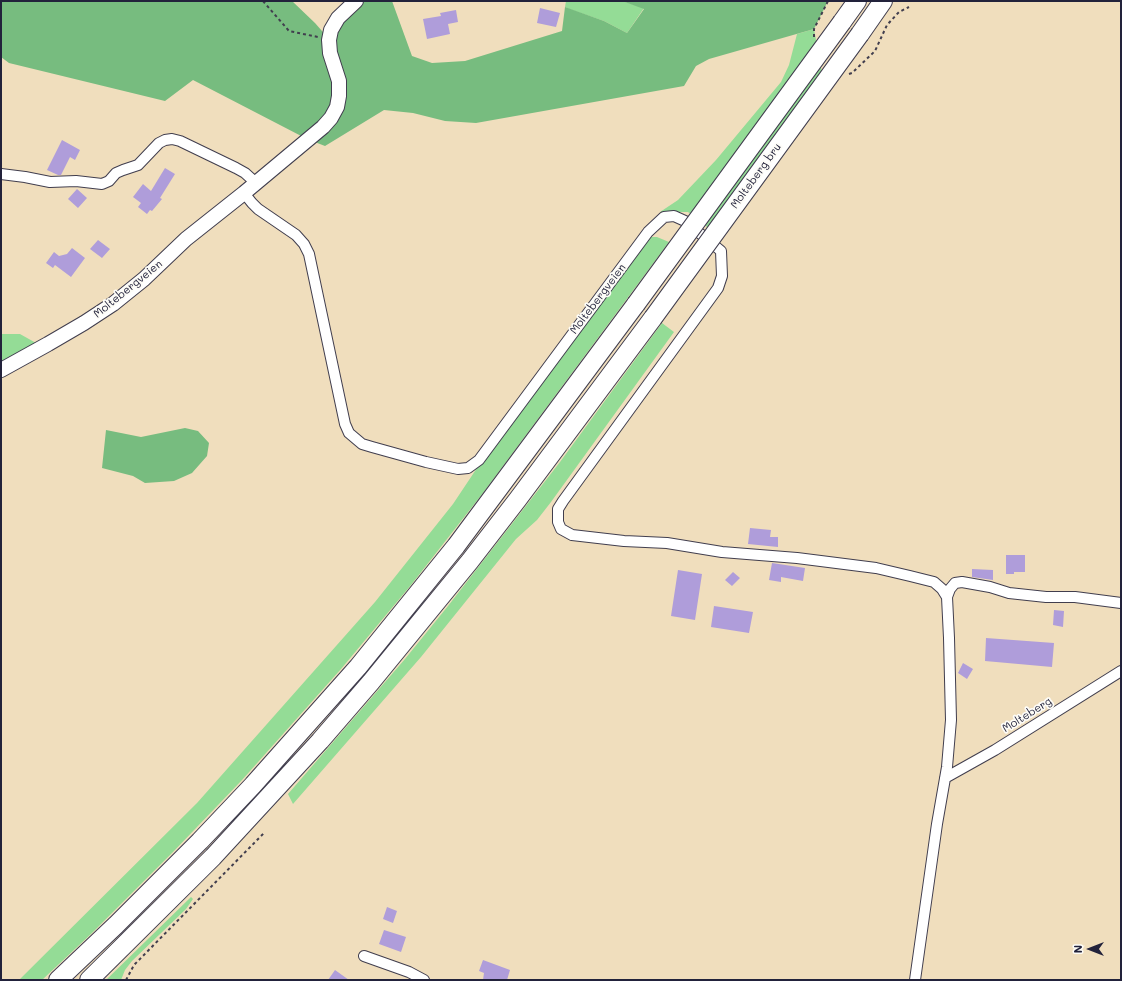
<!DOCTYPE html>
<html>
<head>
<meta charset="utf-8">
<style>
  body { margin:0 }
  #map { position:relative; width:1122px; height:981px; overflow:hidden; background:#f0debd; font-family:Mali,sans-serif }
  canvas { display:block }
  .frame { position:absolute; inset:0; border:2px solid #22223b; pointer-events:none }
  .north { position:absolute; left:1070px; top:929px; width:40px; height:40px; -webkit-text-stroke:3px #fdfcf7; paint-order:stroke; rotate:270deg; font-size:11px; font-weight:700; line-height:16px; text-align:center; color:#22223b }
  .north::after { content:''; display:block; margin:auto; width:14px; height:18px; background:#22223b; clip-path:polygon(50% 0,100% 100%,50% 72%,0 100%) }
</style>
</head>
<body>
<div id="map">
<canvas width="1122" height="981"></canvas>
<div class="frame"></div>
<div class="north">N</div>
</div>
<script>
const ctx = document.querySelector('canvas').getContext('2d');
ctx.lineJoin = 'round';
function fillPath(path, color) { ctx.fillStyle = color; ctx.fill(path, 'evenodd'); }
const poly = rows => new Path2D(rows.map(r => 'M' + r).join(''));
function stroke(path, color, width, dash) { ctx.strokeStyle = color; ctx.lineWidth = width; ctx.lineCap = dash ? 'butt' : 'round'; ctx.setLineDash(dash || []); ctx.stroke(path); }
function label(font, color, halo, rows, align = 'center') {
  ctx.font = font + ' Mali,sans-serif'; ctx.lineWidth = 3.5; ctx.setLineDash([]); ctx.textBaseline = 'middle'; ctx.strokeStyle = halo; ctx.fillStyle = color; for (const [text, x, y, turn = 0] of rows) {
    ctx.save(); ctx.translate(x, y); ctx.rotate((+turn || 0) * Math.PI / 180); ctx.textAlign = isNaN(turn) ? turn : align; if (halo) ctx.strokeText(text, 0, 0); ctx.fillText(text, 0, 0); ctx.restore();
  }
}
const green = poly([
  [566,1,622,1,644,8,627,33,604,21,569,9,565,7],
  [814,29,826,95,721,238,688,212,660,212,678,200,716,160,781,82,789,65,797,34],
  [649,237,657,237,669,242,483,493,411,585,341,669,242,780,173,852,92,933,42,980,19,980,197,803,375,602,453,504,477,468],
  [662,323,674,332,551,502,537,520,516,539,421,657,293,804,288,794,405,659,448,606,560,462],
  [1,334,20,334,36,343,1,363],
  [191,897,193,899,186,909,132,961,125,970,121,980,106,980]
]);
const forest = poly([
  [1,1,292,1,315,23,329,39,356,1,392,1,412,56,432,63,465,61,562,31,565,7,604,21,627,33,644,9,622,1,828,1,814,29,709,59,696,66,684,86,476,123,445,121,413,113,384,110,325,146,307,139,193,80,165,101,9,63,1,57],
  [185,428,198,431,209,443,207,456,192,473,174,481,145,483,133,476,102,468,106,430,141,437]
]);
const building = poly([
  [540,8,560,13,556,27,537,23],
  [456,10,458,22,448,24,450,34,427,39,423,19,441,16,440,13],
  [62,140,80,150,75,160,70,157,61,175,58,175,47,170],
  [165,168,175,174,160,198,162,199,152,211,150,210,147,214,138,207,141,203,133,197,143,184,151,191],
  [77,189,87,198,78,208,68,199],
  [98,240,110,249,102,258,90,249],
  [72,248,85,258,71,277,55,265,53,268,46,263,54,252,59,256,67,254],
  [750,528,771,530,770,537,778,537,778,547,748,544],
  [1006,555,1025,555,1025,572,1014,572,1014,574,1006,574],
  [772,563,805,568,803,581,781,577,781,582,769,580],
  [972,569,993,570,993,580,972,577],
  [678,570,702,574,695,620,671,616],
  [733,572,740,578,732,586,725,580],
  [714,606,753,612,749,633,711,627],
  [1054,610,1064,611,1063,627,1053,625],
  [986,638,1054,643,1052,667,985,661],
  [963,663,973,669,967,679,958,673],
  [387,907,397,911,393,923,383,919],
  [384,930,406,937,401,952,379,944],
  [483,960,510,970,507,980,483,980,484,973,479,971],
  [335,970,349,980,328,980]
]);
const path = poly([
  [263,1,289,31,318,37],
  [814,37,814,29,828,1],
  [849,74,852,73,875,51,887,25,899,12,909,7],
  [126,980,134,965,265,832]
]);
const street = poly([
  [1,174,25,177,50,182,76,181,102,184,109,181,116,173,123,170,138,165,159,143,165,140,172,139,180,141,236,168,245,173,256,183],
  [244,193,252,203,258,209,296,235,304,244,309,254,345,424,349,433,362,444,372,447,426,462,458,469,468,468,479,460,648,232,664,217,674,216,685,221,721,251,722,276,718,288,563,501,558,509,558,522,561,529,572,535,624,541,667,543,722,552,797,558,876,568,910,576,934,582,942,589,947,597,949,638,951,720,947,767,937,824,915,980],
  [947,597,950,589,955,583,962,582,990,587,1009,593,1046,597,1075,597,1121,603],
  [945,778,995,750,1121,671],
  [364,956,409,972,424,980]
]);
const secondary = poly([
  [1,370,48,344,84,323,113,304,144,279,186,239,244,193,323,127,331,118,337,107,339,96,339,81,330,53,329,40,331,30,338,18,356,1]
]);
const highway = poly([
  [842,22,857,1],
  [860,34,883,1],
  [58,980,116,925,200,841,253,785,358,667,456,546,636,304],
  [89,980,213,857,320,741,371,682,470,561,518,499,653,318]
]);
const highwayBridge = poly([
  [636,304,842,22],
  [653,318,860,34]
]);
const streetNames = [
  ["Molteberg bru",756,176,-54],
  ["Moltebergveien",128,289,-39],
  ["Moltebergveien",598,299,-53],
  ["Molteberg",1027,715,-32]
];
fillPath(green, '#94dc96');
fillPath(forest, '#77bc7f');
fillPath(building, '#af9dda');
stroke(street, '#413e4e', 12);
stroke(secondary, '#413e4e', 16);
stroke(highway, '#413e4e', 20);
stroke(path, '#413e4e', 2, [3, 3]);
stroke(street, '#fff', 10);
stroke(secondary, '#fff', 14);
stroke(highway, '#fff', 18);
stroke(highwayBridge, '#413e4e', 20, []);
stroke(highwayBridge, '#fff', 18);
label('11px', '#22223b', '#fdfcf7', streetNames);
</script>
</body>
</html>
